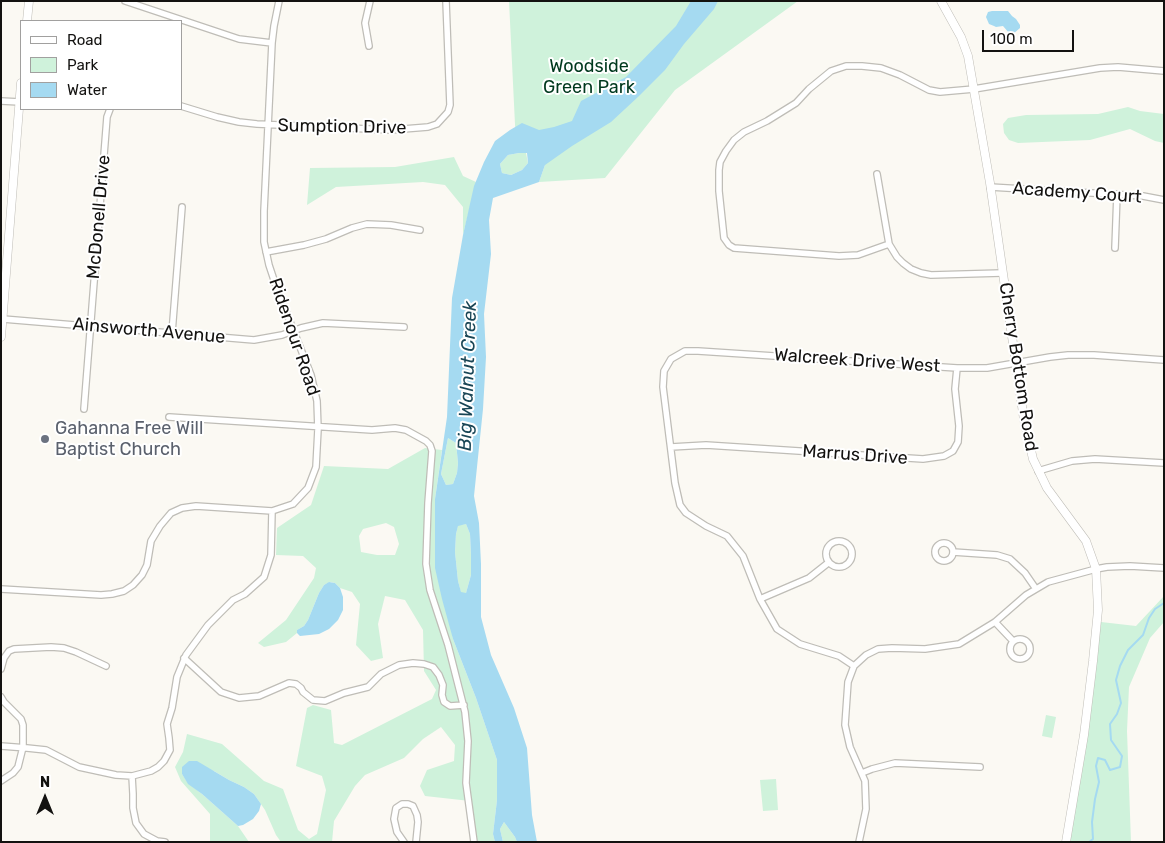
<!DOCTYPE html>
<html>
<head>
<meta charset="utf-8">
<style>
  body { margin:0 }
  #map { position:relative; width:1165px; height:843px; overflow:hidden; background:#fbf9f3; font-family:Rubik,sans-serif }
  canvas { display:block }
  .frame { position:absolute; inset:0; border:2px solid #131210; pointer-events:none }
  .legend { position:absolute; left:20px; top:20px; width:162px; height:90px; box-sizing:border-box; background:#fff; border:1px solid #a1a09f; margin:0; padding:6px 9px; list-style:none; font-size:15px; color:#131210 }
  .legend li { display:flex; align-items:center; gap:10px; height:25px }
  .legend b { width:25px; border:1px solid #a1a09f }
  .north { position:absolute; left:20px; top:773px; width:50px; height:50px; -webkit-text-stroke:4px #fff; paint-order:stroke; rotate:0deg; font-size:14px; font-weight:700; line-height:20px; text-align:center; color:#131210 }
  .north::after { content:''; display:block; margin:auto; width:18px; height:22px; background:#131210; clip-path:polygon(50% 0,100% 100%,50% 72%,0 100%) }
  .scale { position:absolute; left:982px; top:30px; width:92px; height:22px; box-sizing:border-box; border:2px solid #131210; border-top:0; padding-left:6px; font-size:15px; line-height:18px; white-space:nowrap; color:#131210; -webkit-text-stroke:4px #fff; paint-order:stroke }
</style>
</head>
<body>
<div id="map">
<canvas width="1165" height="843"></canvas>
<div class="frame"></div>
<ul class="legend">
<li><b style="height:6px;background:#fff"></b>Road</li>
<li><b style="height:14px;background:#cff2db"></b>Park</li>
<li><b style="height:14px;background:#a5daf1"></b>Water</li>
</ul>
<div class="north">N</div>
<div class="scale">100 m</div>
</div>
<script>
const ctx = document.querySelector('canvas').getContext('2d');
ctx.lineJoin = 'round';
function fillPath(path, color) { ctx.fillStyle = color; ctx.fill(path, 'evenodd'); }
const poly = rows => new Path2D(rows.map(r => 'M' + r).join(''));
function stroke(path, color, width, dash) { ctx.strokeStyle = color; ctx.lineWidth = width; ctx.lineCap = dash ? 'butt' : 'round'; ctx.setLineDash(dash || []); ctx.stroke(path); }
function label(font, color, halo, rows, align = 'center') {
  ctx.font = font + ' Rubik,sans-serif'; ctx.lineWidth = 4; ctx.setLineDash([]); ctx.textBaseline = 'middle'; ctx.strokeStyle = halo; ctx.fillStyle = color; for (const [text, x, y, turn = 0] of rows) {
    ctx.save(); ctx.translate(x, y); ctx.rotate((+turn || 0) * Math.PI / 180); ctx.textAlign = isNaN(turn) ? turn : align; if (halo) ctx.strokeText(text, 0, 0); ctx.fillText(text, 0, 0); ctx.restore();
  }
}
const green = poly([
  [509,1,798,1,675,90,605,178,539,182,545,165,516,145],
  [1128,107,1140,111,1164,114,1164,143,1155,141,1130,129,1090,140,1018,143,1009,140,1004,133,1003,124,1008,118,1026,115,1098,114],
  [519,153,526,153,528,163,522,170,511,175,502,173,500,164,508,155],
  [454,157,463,176,476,182,463,235,463,207,445,185,423,182,336,187,307,205,310,168,395,167],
  [448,438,456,443,458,463,457,473,453,484,446,485,441,474],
  [425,448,442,450,435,499,453,639,476,698,497,760,497,800,493,834,495,842,477,842,470,801,425,796,420,786,427,770,454,761,455,745,441,727,423,739,404,758,365,775,355,786,334,821,332,842,281,842,276,835,265,810,254,794,244,787,229,780,214,771,182,767,182,774,188,783,202,794,238,826,249,842,210,842,210,814,181,781,175,767,183,752,187,734,222,744,264,781,283,789,298,830,309,839,317,834,326,790,322,776,296,766,307,708,313,705,331,710,334,743,342,745,432,699,436,690,424,671,423,630,405,600,385,596,378,624,383,658,371,661,356,645,360,604,352,592,340,588,335,583,330,582,324,585,319,593,308,620,304,626,297,630,297,633,286,642,264,647,258,643,286,620,314,578,316,568,303,556,276,555,277,528,311,505,324,466,388,469],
  [386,523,394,527,399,544,395,555,377,555,361,552,359,536,363,529],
  [466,524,470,534,471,555,471,575,466,593,461,593,458,581,455,552,456,534,458,525],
  [1164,596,1164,622,1150,638,1129,687,1127,731,1131,842,1069,842,1088,724,1101,622,1136,626],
  [1046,715,1056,717,1052,738,1042,736],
  [776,779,778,810,763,811,760,780],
  [504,822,515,837,517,842,503,842,500,829]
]);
const water = poly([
  [691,1,718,1,714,9,684,44,665,70,639,96,611,122,572,146,545,165,539,182,493,198,489,220,491,254,484,314,486,357,483,409,474,496,479,523,481,564,481,617,491,655,514,708,527,748,532,815,537,842,517,842,515,837,504,822,500,829,503,842,495,842,493,834,497,800,497,760,476,698,453,639,442,599,435,568,435,499,447,417,452,298,463,235,474,186,484,162,495,141,510,130,522,123,539,130,554,127,572,121,581,101,626,77,676,26],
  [519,153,527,153,528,163,522,170,511,175,502,173,500,164,508,155],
  [448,438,456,443,458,463,457,473,453,484,446,485,441,474],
  [466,524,470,534,471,555,471,575,466,593,461,592,458,581,455,552,456,534,458,526],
  [992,11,1008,11,1012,16,1016,19,1020,25,1020,28,1013,34,1009,33,1003,26,996,27,994,26,989,24,986,17,988,12],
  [329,582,335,583,340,588,343,597,343,610,338,620,329,629,319,634,300,636,297,633,297,630,304,626,308,620,319,593,324,585],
  [189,761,197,761,229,780,244,787,254,794,261,804,259,811,253,819,243,825,238,826,202,794,188,784,182,774,182,767]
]);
const stream = poly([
  [1089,842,1093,839,1092,822,1095,799,1099,782,1096,766,1098,758,1105,760,1110,770,1120,767,1122,756,1111,740,1110,724,1117,714,1121,703,1116,680,1120,666,1128,650,1143,635,1149,618,1155,609,1164,603]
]);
const street = poly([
  [125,1,239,39,272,43],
  [369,46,365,23,370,1],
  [1,101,20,102],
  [181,106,217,117,239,122,257,124,391,130,428,127,437,124,448,112,450,105,446,1],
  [877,174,889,244,897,257,903,263,911,269,921,273,931,275,1002,273],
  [990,187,1143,196,1164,200],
  [889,244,858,255,839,256,734,248,729,245,724,238,719,191,719,170,720,162,726,151,734,140,744,132,767,121,796,103,809,89,831,71,846,66,862,66,881,68,900,75,929,90,940,92,974,89,1100,68,1118,67,1164,71],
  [1115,248,1117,194],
  [266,252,304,245,326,239,352,228,367,224,391,225,420,230],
  [3,319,254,340,282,335,301,328,323,323,404,327],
  [172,333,182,207],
  [84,409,107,117,110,109],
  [169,417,372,430,395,428,406,430,426,441,430,445,432,451,428,503,426,564,430,590,448,645,465,712,468,741,466,783,474,842],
  [671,447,706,445,923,459,944,456,953,451,958,442,959,426,955,389,957,368],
  [1038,471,1072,461,1095,459,1164,463],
  '826 554a13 13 0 1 1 26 0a13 13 0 1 1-26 0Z',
  '935 552a9 9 0 1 1 18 0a9 9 0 1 1-18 0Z',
  [953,552,997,555,1010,559,1025,573,1036,589],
  [1,589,101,595,112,594,124,591,133,585,142,575,147,565,151,541,160,526,171,513,182,508,196,506,272,511,293,504,308,488,316,467,318,429,317,401,311,375,276,286,269,265,264,242,264,211,272,43,274,26,279,1],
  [760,599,809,578,828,563],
  [995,622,1013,641],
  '1010 649a10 10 0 1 1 20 0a10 10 0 1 1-20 0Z',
  [184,658,221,692,239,698,259,696,289,683,296,684,301,688,303,692,313,700,325,701,344,693,368,687,381,674,399,665,413,663,424,664,433,667,439,675,443,685,442,695,444,702,450,706,464,705],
  [854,666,839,656,800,644,777,629,760,599,743,556,727,536,706,526,686,513,680,505,675,483,663,387,664,371,671,359,685,351,698,351,957,368,987,368,1050,357,1068,355,1094,355,1164,360],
  [1,669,4,658,9,651,14,649,51,647,64,648,76,652,106,666],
  [1,697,4,702,21,719,23,725,23,747,18,767,13,773,1,781],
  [1,746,27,748,46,750,79,767,116,775,132,776,151,771,158,767,164,761,170,750,169,738,167,724,172,708,177,677,186,655,208,625,233,600,245,594,264,577,271,555,272,511],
  [862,773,872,769,895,763,980,767],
  [132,776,133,794,133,808,136,823,144,834,157,841,165,842],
  [404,842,397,832,394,819,396,808,402,804,408,804,413,806,417,815,418,822,416,842],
  [859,842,866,809,865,781,850,747,845,725,848,682,854,666,866,655,878,649,892,648,925,649,959,644,995,622,1026,595,1048,582,1096,569,1107,567,1130,566,1164,568]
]);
const secondary = poly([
  [941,1,961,37,968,56,990,183,1024,420,1033,459,1047,488,1086,541,1096,569,1098,610,1093,661,1084,735,1066,842],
  [27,21,29,1],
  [1,337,21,83]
]);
const markers = [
  [45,439,5,"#6b7280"]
];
const parkNames = [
  ["Woodside",589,67],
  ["Green Park",589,88]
];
const streetNames = [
  ["Sumption Drive",342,127,1],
  ["Academy Court",1077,193,4],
  ["McDonell Drive",99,217,-85],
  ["Ainsworth Avenue",149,331,5],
  ["Ridenour Road",294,337,71],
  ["Walcreek Drive West",857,361,4],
  ["Cherry Bottom Road",1018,367,81],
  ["Marrus Drive",855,455,4]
];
const worshipNames = [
  ["Gahanna Free Will",55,429],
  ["Baptist Church",55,450]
];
const waterNames = [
  ["Big Walnut Creek",468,376,-88]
];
fillPath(green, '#cff2db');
fillPath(water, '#a5daf1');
stroke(stream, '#a5daf1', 2);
stroke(street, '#bfbdb7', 8);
stroke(secondary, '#bfbdb7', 9);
stroke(street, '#fff', 5.5);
stroke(secondary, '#fff', 8);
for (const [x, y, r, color] of markers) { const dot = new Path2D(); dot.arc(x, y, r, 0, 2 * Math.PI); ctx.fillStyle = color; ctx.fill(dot); stroke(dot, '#fff', 2); }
label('18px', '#00391e', '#fff', parkNames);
label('18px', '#131210', '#fff', streetNames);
label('18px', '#5b616d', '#fff', worshipNames, 'left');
label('italic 19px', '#194656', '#fff', waterNames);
</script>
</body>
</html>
